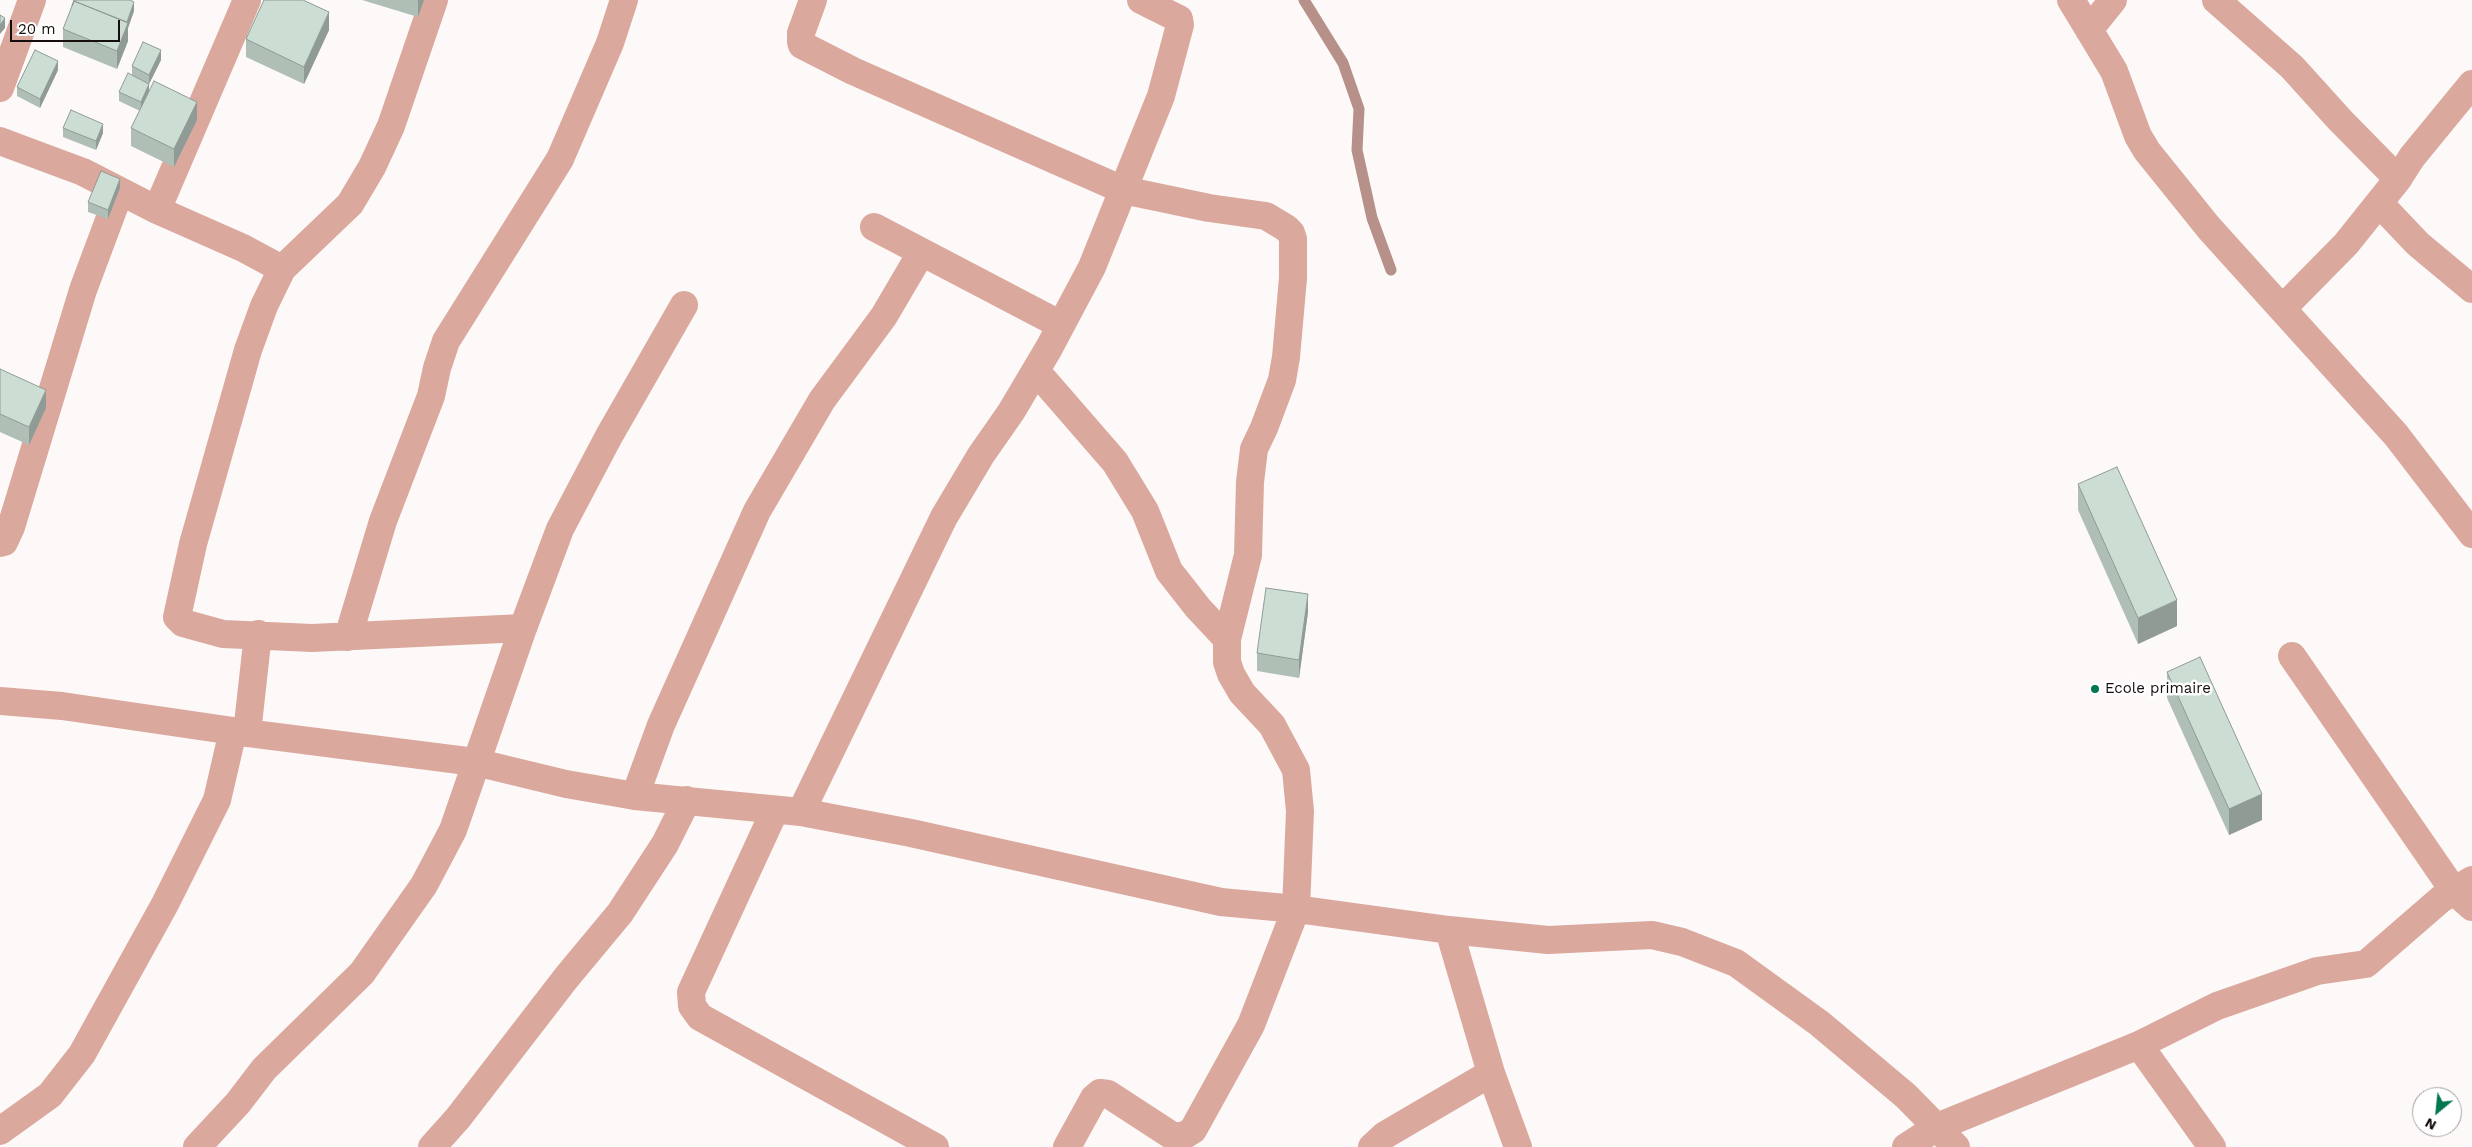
<!DOCTYPE html>
<html>
<head>
<meta charset="utf-8">
<style>
  body { margin:0 }
  #map { position:relative; width:2472px; height:1147px; overflow:hidden; background:#fdf9f8; font-family:"Work Sans",sans-serif }
  canvas { display:block }
  .north { position:absolute; left:2412px; top:1087px; width:50px; height:50px; box-sizing:border-box; background:#fff; border:1px solid #a19f9e; border-radius:50%; rotate:208deg; font-size:14px; font-weight:700; line-height:20px; text-align:center; color:#150e0d }
  .north::after { content:''; display:block; margin:auto; width:18px; height:22px; background:#017651; clip-path:polygon(50% 0,100% 100%,50% 72%,0 100%) }
  .scale { position:absolute; left:10px; top:20px; width:110px; height:22px; box-sizing:border-box; border:2px solid #150e0d; border-top:0; padding-left:6px; font-size:15px; line-height:18px; white-space:nowrap; color:#150e0d; -webkit-text-stroke:4px #fff; paint-order:stroke }
</style>
</head>
<body>
<div id="map">
<canvas width="2472" height="1147"></canvas>
<div class="north">N</div>
<div class="scale">20 m</div>
</div>
<script>
const ctx = document.querySelector('canvas').getContext('2d');
ctx.lineJoin = 'round';
const poly = rows => new Path2D(rows.map(r => 'M' + r).join(''));
function stroke(path, color, width, dash) { ctx.strokeStyle = color; ctx.lineWidth = width; ctx.lineCap = dash ? 'butt' : 'round'; ctx.setLineDash(dash || []); ctx.stroke(path); }
function fillPath(path, color) { ctx.fillStyle = color; ctx.fill(path, 'evenodd'); }
function label(font, color, halo, rows, align = 'center') {
  ctx.font = font + ' "Work Sans",sans-serif'; ctx.lineWidth = 5; ctx.setLineDash([]); ctx.textBaseline = 'middle'; ctx.strokeStyle = halo; ctx.fillStyle = color; for (const [text, x, y, turn = 0] of rows) {
    ctx.save(); ctx.translate(x, y); ctx.rotate((+turn || 0) * Math.PI / 180); ctx.textAlign = isNaN(turn) ? turn : align; if (halo) ctx.strokeText(text, 0, 0); ctx.fillText(text, 0, 0); ctx.restore();
  }
}
const stream = poly([
  [1304,0,1343,63,1359,109,1357,150,1372,218,1391,270]
]);
const minor = poly([
  [813,0,801,33,801,42,802,45,853,71,1123,190,1209,208,1266,216,1286,228,1291,233,1293,239,1293,278,1286,357,1282,380,1264,428,1254,449,1250,482,1248,555,1227,639,1227,662,1231,674,1242,693,1272,725,1296,770,1300,811,1296,909,1251,1025,1193,1130,1185,1135,1174,1137,1108,1094,1100,1093,1094,1098,1067,1147],
  [2071,0,2114,71,2138,136,2147,151,2209,228,2396,435,2472,534],
  [2216,0,2292,67,2340,120,2398,179],
  [2089,30,2113,0],
  [0,88,32,0],
  [0,141,83,172,157,210,243,248,282,269,264,306,248,350,193,544,177,617,183,623,223,634,312,638,523,628],
  [2379,203,2418,244,2472,289],
  [157,210,247,0],
  [874,227,1061,325],
  [282,269,350,204,372,167,391,126,434,0],
  [2282,309,2346,244,2398,179,2412,157,2472,84],
  [1036,371,1115,462,1145,511,1169,571,1198,608,1227,639],
  [0,543,4,542,11,527,83,290,120,191],
  [348,637,383,521,431,396,437,368,446,341,560,159,610,43,624,0],
  [2292,656,2454,891,2472,907],
  [0,701,62,706,247,733,475,762,566,784,635,796,801,812,911,833,1221,902,1296,909,1449,930,1548,940,1652,935,1682,942,1736,963,1819,1023,1906,1096,1956,1147],
  [247,733,258,634],
  [635,796,661,725,757,511,822,400,884,316,921,253],
  [775,810,691,992,692,1006,700,1017,935,1147],
  [801,812,944,517,981,455,1011,412,1049,348,1092,267,1161,96,1180,25,1179,19,1141,0],
  [2139,1045,2212,1147],
  [1491,1073,1518,1147],
  [0,1131,50,1095,82,1054,165,904,217,800,233,731],
  [197,1147,238,1103,264,1069,362,973,424,885,453,830,523,628,560,529,609,436,684,305],
  [432,1147,458,1118,566,978,620,913,665,844,687,800],
  [1372,1147,1385,1135,1491,1073,1449,930],
  [1906,1147,1937,1127,2139,1045,2217,1006,2317,971,2366,964,2441,899,2472,880]
]);
const wall = poly([
  [362,0,424,0,418,17],
  [134,11,128,28,128,41,117,69,63,47,63,29],
  [329,30,304,84,246,57,246,39],
  [161,60,149,84,149,91,197,120,174,167,131,146,131,128,140,111,119,101,119,92,132,75,132,66],
  [58,70,40,108,17,96,17,87],
  [63,128,103,133,96,150,63,137],
  [120,188,108,219,88,212,88,202],
  [0,369,46,408,29,445,0,432],
  [2078,484,2177,626,2138,644,2078,510],
  [1308,612,1299,678,1257,671,1257,653],
  [2167,672,2262,820,2229,835,2167,698]
]);
const shadedWall = poly([
  [418,0,424,0,418,17],
  [134,2,134,11,128,28,128,41,117,69,117,51],
  [329,12,329,30,304,84,304,67],
  [5,18,5,28,0,34,0,25],
  [161,50,161,60,149,84,149,75],
  [58,61,58,70,40,108,40,99],
  [149,84,149,93,141,112,141,102],
  [197,102,197,120,174,167,174,149],
  [103,124,103,133,96,150,96,141],
  [120,179,120,188,108,219,108,210],
  [46,390,46,408,29,445,29,427],
  [1308,594,1308,612,1299,678,1299,660],
  [2177,600,2177,626,2138,644,2138,618],
  [2262,794,2262,820,2229,835,2229,809]
]);
const building = poly([
  [74,0,130,0,134,2,127,22,74,1,72,6,74,0],
  [264,0,303,0,329,12,304,67,246,39,264,0],
  [74,1,128,23,117,51,63,29,74,1],
  [0,15,5,18,0,25,0,15],
  [143,42,161,50,149,75,132,66,143,42],
  [35,50,58,61,40,99,17,87,35,50],
  [128,73,149,84,141,102,119,92,128,73],
  [154,81,197,102,174,149,131,128,154,81],
  [71,110,103,124,96,141,63,128,71,110],
  [101,171,120,179,108,210,88,202,101,171],
  [0,369,46,390,29,427,0,414,0,369],
  [2117,467,2177,600,2138,618,2078,484,2117,467],
  [1266,588,1308,594,1299,660,1257,653,1266,588],
  [2200,657,2262,794,2229,809,2167,672,2200,657]
]);
const markers = [
  [2095,689,5,"#017651"]
];
const poiNames = [
  ["Ecole primaire",2105,689]
];
stroke(stream, '#b79189', 11);
stroke(minor, '#dba89e', 28);
fillPath(wall, '#afbfb6');
fillPath(shadedWall, '#8f9b94');
fillPath(building, '#ccded4');
stroke(building, '#8f9b94', 1);
for (const [x, y, r, color] of markers) { const dot = new Path2D(); dot.arc(x, y, r, 0, 2 * Math.PI); ctx.fillStyle = color; ctx.fill(dot); stroke(dot, '#fff', 2); }
label('15px', '#150e0d', '#fff', poiNames, 'left');
</script>
</body>
</html>
